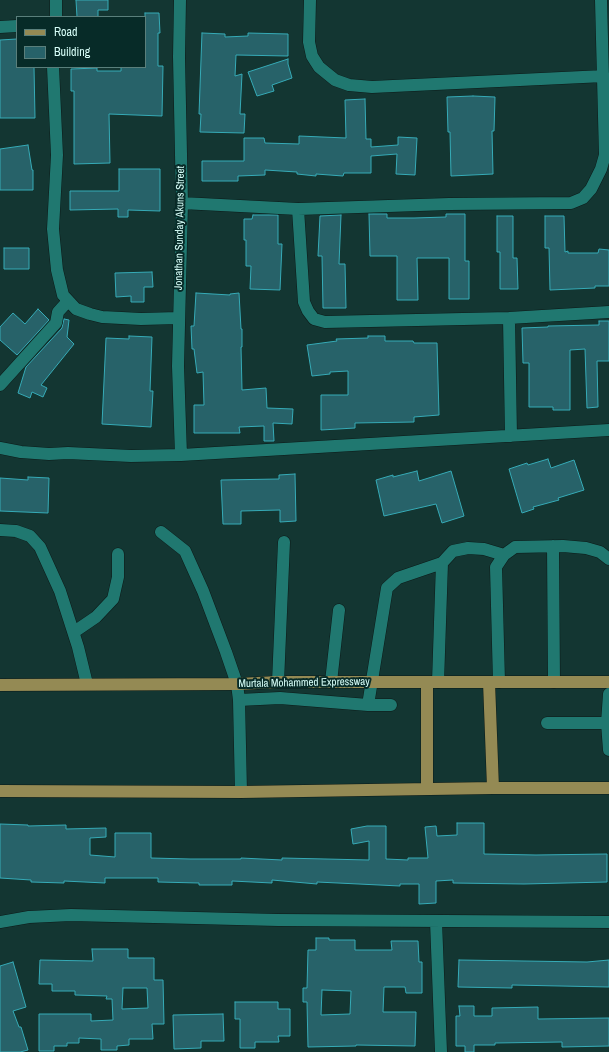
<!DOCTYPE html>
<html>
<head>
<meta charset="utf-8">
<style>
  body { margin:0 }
  #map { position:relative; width:609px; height:1052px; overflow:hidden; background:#133632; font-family:"Archivo Narrow",sans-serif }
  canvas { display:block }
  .legend { position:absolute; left:16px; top:16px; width:130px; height:52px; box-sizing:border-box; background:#072b28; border:1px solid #5a7f7b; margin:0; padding:5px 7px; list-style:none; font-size:12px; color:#d7fef8 }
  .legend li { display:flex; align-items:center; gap:8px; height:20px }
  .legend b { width:20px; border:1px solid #5a7f7b }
</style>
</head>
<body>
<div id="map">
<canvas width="609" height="1052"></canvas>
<ul class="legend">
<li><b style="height:5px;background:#948a54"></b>Road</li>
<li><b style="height:11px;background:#276269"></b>Building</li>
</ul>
</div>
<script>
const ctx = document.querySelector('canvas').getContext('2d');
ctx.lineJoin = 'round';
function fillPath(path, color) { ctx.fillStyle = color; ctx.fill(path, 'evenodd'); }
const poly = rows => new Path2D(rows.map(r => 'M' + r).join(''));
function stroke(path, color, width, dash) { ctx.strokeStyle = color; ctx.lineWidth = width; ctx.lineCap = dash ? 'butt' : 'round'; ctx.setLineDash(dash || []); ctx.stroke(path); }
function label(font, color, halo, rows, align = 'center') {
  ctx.font = font + ' "Archivo Narrow",sans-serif'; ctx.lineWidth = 4; ctx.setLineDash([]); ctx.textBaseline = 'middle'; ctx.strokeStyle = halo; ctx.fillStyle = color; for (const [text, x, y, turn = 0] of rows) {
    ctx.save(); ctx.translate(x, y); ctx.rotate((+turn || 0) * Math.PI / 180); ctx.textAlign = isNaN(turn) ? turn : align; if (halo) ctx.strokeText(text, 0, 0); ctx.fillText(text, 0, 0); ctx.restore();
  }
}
const building = poly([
  [76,0,108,0,108,10,98,10,98,17,77,17,76,0],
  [145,13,159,13,160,33,158,33,158,66,163,66,162,116,109,114,110,163,74,164,74,91,71,91,71,69,97,68,97,71,121,71,121,67,145,67,145,13],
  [202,33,225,34,225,37,248,36,248,33,288,34,288,56,236,55,235,76,242,74,240,114,245,114,244,133,200,132,201,114,199,114,202,33],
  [17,39,17,67,34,67,35,118,0,118,0,40,17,39],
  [288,59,288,64,292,78,272,85,274,91,257,96,248,72,288,59],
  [473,96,495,97,494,131,492,131,493,174,451,176,450,132,448,132,447,97,473,96],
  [365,99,366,139,371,139,371,147,398,145,398,137,417,138,415,175,396,174,397,154,371,156,371,173,344,173,343,176,316,174,316,176,297,174,297,172,265,170,265,175,238,176,238,181,202,181,202,161,244,161,244,138,264,138,265,143,299,144,299,136,346,138,345,100,365,99],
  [28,145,32,170,33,170,33,190,0,190,0,149,28,145],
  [119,169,160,169,160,211,128,210,128,217,118,217,118,209,70,210,70,191,119,191,119,169],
  [369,214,387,214,387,218,414,218,446,217,446,214,465,214,465,261,469,261,469,299,449,299,449,258,417,258,418,300,397,300,397,256,370,256,369,214],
  [253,215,278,215,278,244,282,244,280,290,250,289,251,266,246,266,246,240,244,240,244,219,252,219,253,215],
  [341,215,339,264,345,264,346,308,323,308,322,256,318,256,320,216,341,215],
  [497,216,513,216,513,258,517,258,518,289,500,289,500,252,497,252,497,216],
  [545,216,564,216,565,252,568,251,568,253,598,253,599,249,609,250,609,286,595,286,595,288,550,290,549,248,545,248,545,216],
  [4,248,29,248,29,269,4,269,4,248],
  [152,272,153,287,144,287,144,302,131,302,131,296,116,297,115,273,152,272],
  [196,293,230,295,230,294,239,293,241,329,242,329,242,347,241,347,242,390,266,388,267,408,293,409,292,424,273,423,274,441,264,441,264,426,239,427,240,433,194,433,194,405,204,405,203,372,197,373,194,349,192,349,191,326,194,326,196,293],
  [38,309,49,320,17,355,0,340,0,327,13,313,25,324,38,309],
  [64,319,69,320,67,337,74,344,41,385,47,388,43,397,32,392,30,398,18,393,26,367,62,328,64,319],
  [599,321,609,321,609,361,597,361,598,407,587,408,585,349,570,350,570,410,553,410,553,407,529,407,529,363,523,363,522,328,548,327,548,326,599,325,599,321],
  [129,336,152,337,150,391,153,391,151,427,102,424,106,338,129,339,129,336],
  [368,336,385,336,385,341,413,341,414,343,437,343,439,415,414,417,414,422,355,423,355,428,321,430,321,395,348,395,348,371,330,372,330,374,312,376,307,345,337,341,336,339,368,338,368,336],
  [548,459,551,468,574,460,584,490,558,498,559,500,533,507,534,509,522,513,509,469,527,463,528,465,548,459],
  [417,471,419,481,451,471,464,516,442,523,436,504,384,516,376,480,393,475,393,477,417,471],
  [295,474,296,521,280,522,280,510,241,511,241,524,223,524,221,480,279,479,279,475,295,474],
  [28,477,49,478,48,513,0,511,0,478,28,480,28,477],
  [457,823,484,823,484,854,536,855,607,854,607,882,524,884,453,883,453,880,436,881,436,903,419,904,419,884,400,884,400,886,317,882,317,884,272,880,272,883,232,881,232,885,199,885,199,883,158,882,158,878,105,878,105,883,64,881,64,883,31,882,31,880,0,878,0,824,28,825,28,826,66,825,66,829,106,828,106,837,90,838,90,855,115,857,115,833,151,833,151,858,190,859,241,859,241,858,282,860,282,858,369,860,369,841,353,844,351,829,367,826,386,826,386,859,408,860,408,858,428,858,425,827,436,826,437,836,457,835,457,823],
  [316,938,329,938,329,940,355,940,355,950,392,950,391,941,418,941,419,962,422,962,422,993,406,993,405,987,384,987,383,1012,416,1012,415,1046,356,1045,356,1046,308,1047,307,1002,303,1002,303,988,307,988,308,950,316,950,316,938],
  [322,990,351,991,350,1014,321,1015,322,990],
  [92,949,128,949,128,958,154,958,154,980,163,980,164,1024,152,1024,153,1039,129,1039,129,1045,117,1046,117,1050,101,1050,101,1039,79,1038,79,1043,67,1043,67,1046,54,1046,54,1051,39,1051,39,1014,91,1014,91,1021,113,1020,112,999,106,999,107,996,75,995,75,991,52,991,52,984,39,984,40,960,93,961,92,949],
  [123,988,147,988,148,1008,122,1009,123,988],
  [459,960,587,962,609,960,609,987,512,985,512,988,458,987,459,960],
  [13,962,26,1007,13,1011,19,1027,21,1027,28,1050,20,1052,0,1052,0,966,13,962],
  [235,1002,278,1002,278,1009,290,1009,290,1036,278,1036,279,1042,255,1042,255,1048,240,1048,240,1019,235,1019,235,1002],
  [459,1006,474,1006,474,1016,492,1016,492,1008,538,1007,538,1019,609,1018,609,1046,562,1047,562,1042,495,1043,495,1045,474,1045,474,1052,465,1052,465,1046,456,1046,456,1016,460,1016,459,1006],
  [223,1014,224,1041,201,1041,201,1048,174,1049,173,1015,223,1014]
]);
const minor = poly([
  [56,0,56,17],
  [180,0,179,57,182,203,178,366,181,455],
  [310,0,309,42,312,56,319,67,335,80,349,85,372,87,604,76],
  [0,27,17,26],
  [53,67,57,155,53,229,57,270,63,295,76,309,90,314,102,317,141,319,178,318],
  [182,203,298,209,304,302,308,311,314,319,325,322,509,318,609,312],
  [298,209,449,204,571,203,583,198,591,189,601,169,605,155,601,0],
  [509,318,511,436],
  [0,385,56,323,58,312,68,301],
  [0,448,21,452,49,454,68,453,131,456,181,455,609,430],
  [0,530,16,531,30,536,40,547,60,591,78,647,87,684],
  [161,532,185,551,203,591,226,652,237,684,239,700,241,792],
  [553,546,554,682],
  [74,632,96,617,113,599,118,577,118,554],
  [278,682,284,542],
  [331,682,339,610],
  [438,682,442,563],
  [499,682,496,567,504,555,515,547,563,546,586,548,600,552,609,559],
  [609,694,607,723,609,750],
  [239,700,280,698,368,705,391,705],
  [368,705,387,588,398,578,442,563,453,551,468,548,484,549,504,555],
  [547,723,609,723],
  [436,921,441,1052],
  [0,922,29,917,71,915,278,920,609,922]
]);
const major = poly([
  [427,682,427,789],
  [489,682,493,788],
  [0,685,237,684,278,682,609,682],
  [0,791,241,792,493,788,609,788]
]);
const streetNames = [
  ["Jonathan Sunday Akuns Street",180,228,-89],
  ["Murtala Mohammed Expressway",304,683,-1]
];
fillPath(building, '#276269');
stroke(building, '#36abb7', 1);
stroke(minor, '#0c1a18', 13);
stroke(major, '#0c1a18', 13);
stroke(minor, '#207870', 12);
stroke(major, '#948a54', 12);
label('11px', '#d7fef8', '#072b28', streetNames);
</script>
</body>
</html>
